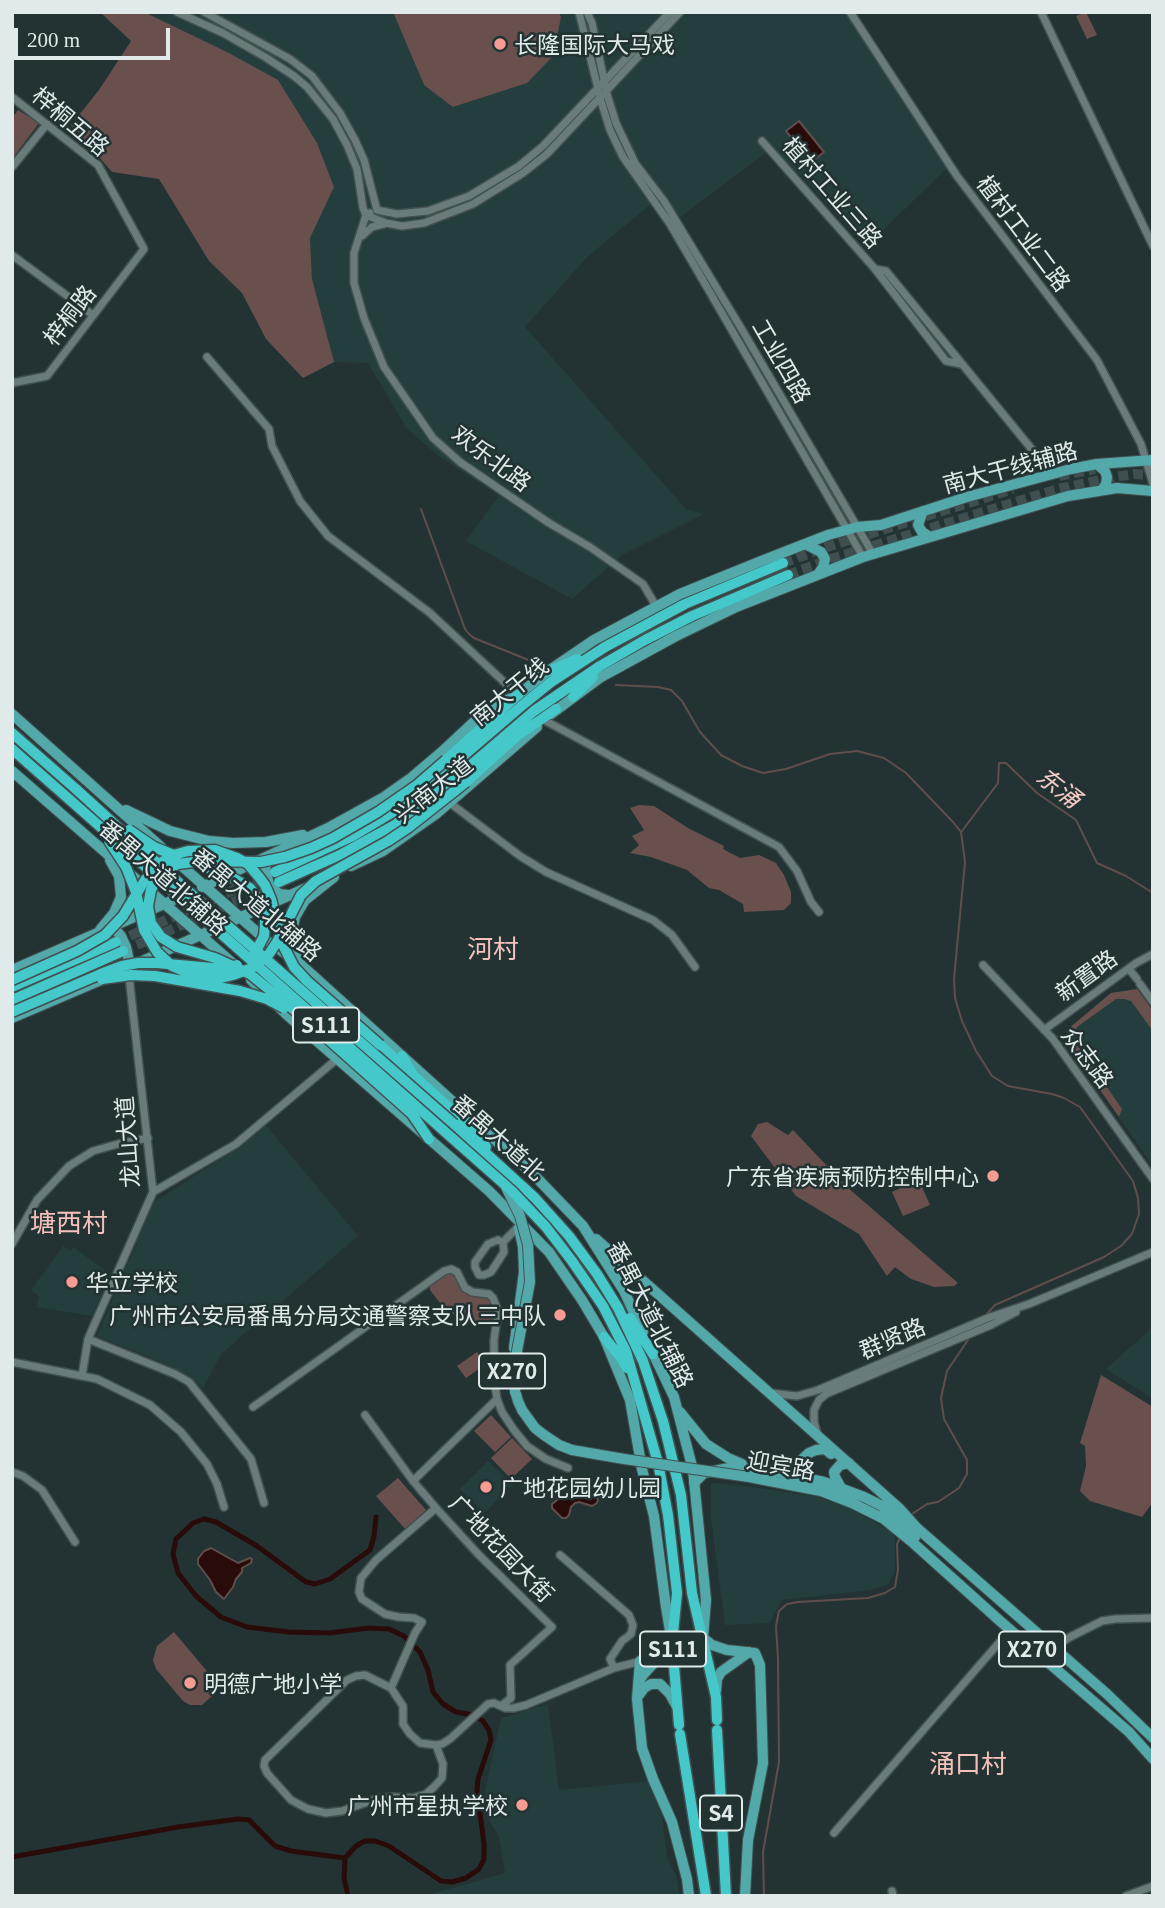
<!DOCTYPE html>
<html>
<head>
<meta charset="utf-8">
<style>
  body { margin:0 }
  #map { position:relative; width:1165px; height:1908px; overflow:hidden; background:#233333; font-family:Georgia,serif }
  canvas { display:block }
  .frame { position:absolute; inset:0; border:14px solid #e0eaea; pointer-events:none }
  .scale { position:absolute; left:14px; top:28px; width:156px; height:32px; box-sizing:border-box; border:4px solid #e0eaea; border-top:0; padding-left:9px; font-size:21px; line-height:24px; white-space:nowrap; color:#e0eaea; -webkit-text-stroke:5px #233333; paint-order:stroke }
</style>
</head>
<body>
<div id="map">
<canvas width="1165" height="1908"></canvas>
<div class="frame"></div>
<div class="scale">200 m</div>
</div>
<script>
const ctx = document.querySelector('canvas').getContext('2d');
ctx.lineJoin = 'round';
function fillPath(path, color) { ctx.fillStyle = color; ctx.fill(path, 'evenodd'); }
const poly = rows => new Path2D(rows.map(r => 'M' + r).join(''));
function stroke(path, color, width, dash) { ctx.strokeStyle = color; ctx.lineWidth = width; ctx.lineCap = dash ? 'butt' : 'round'; ctx.setLineDash(dash || []); ctx.stroke(path); }
function label(font, color, halo, rows, align = 'center') {
  ctx.font = font + ' Georgia,"Noto Sans SC",serif'; ctx.lineWidth = 5; ctx.setLineDash([]); ctx.textBaseline = 'middle'; ctx.strokeStyle = halo; ctx.fillStyle = color; for (const [text, x, y, turn = 0] of rows) {
    ctx.save(); ctx.translate(x, y); ctx.rotate((+turn || 0) * Math.PI / 180); ctx.textAlign = isNaN(turn) ? turn : align; if (halo) ctx.strokeText(text, 0, 0); ctx.fillText(text, 0, 0); ctx.restore();
  }
}
const built = poly([
  [144,12,393,12,424,85,561,17,559,12,846,12,948,167,866,247,806,181,772,148,679,218,663,192,663,194,587,257,525,327,686,509,704,514,622,555,572,599,466,541,499,496,439,456,407,429,368,363,334,362,312,279,310,237,334,187,227,52],
  [1137,989,1153,1011,1153,1166,1065,1040,1068,1029,1111,993],
  [264,1123,358,1236,222,1353,203,1388,166,1364,97,1336,154,1202,227,1155],
  [63,1246,71,1251,73,1247,110,1274,92,1316,36,1307,39,1296,31,1290],
  [1153,1327,1153,1399,1106,1369],
  [488,1461,512,1485,484,1513,460,1489],
  [711,1483,740,1485,818,1497,852,1509,893,1533,895,1538,895,1571,889,1584,870,1590,782,1600,769,1623,725,1625,711,1518],
  [548,1704,559,1790,651,1781,662,1816,667,1857,676,1876,680,1896,425,1896,505,1873,499,1837,483,1809,483,1800,501,1718]
]);
const green = poly([
  [100,12,144,12,227,52,278,80,317,143,334,187,310,238,312,279,334,362,303,378,266,339,242,293,209,261,159,179,112,172,71,125,99,90,131,41],
  [393,12,559,12,561,17,553,56,527,83,453,107,424,85],
  [1086,12,1097,35,1087,39,1076,16],
  [18,110,39,123,12,159,12,118],
  [639,805,654,806,688,828,724,846,723,849,740,858,759,855,776,863,784,875,791,892,791,903,784,910,744,912,743,904,719,890,709,888,687,870,651,857,630,853,639,845,632,836,644,830,630,808],
  [1137,989,1153,1011,1153,1031,1131,1001,1124,999,1116,999,1077,1027,1074,1035,1065,1040,1068,1029,1111,993],
  [1073,1039,1095,1071,1089,1074,1067,1043],
  [1100,1077,1122,1109,1119,1117,1093,1080],
  [767,1122,788,1135,793,1130,847,1187,958,1283,954,1286,934,1287,911,1279,895,1267,887,1276,859,1234,796,1196,751,1136,758,1124],
  [919,1180,930,1205,903,1216,892,1192],
  [450,1272,456,1275,464,1290,487,1296,492,1300,496,1311,495,1321,487,1325,464,1321,444,1308,430,1290,430,1285],
  [477,1352,486,1364,466,1378,457,1366],
  [1101,1375,1153,1407,1153,1502,1142,1517,1090,1501,1080,1491,1086,1466,1085,1446,1080,1443],
  [491,1415,511,1437,495,1452,474,1431],
  [512,1438,532,1459,511,1479,491,1458],
  [398,1478,426,1510,405,1529,376,1496],
  [174,1632,221,1688,202,1705,190,1705,183,1701,156,1669,153,1660,157,1646]
]);
const water = poly([
  [799,121,824,152,811,162,786,131,799,121],
  [571,1489,595,1494,598,1500,597,1503,592,1506,579,1502,575,1503,571,1507,569,1515,566,1518,562,1518,552,1508,552,1504,571,1489],
  [211,1548,238,1563,250,1558,252,1559,251,1563,242,1568,242,1572,236,1579,233,1587,224,1599,216,1592,210,1580,198,1564,198,1559,204,1551,211,1548]
]);
const stream = poly([
  [421,509,465,629,469,634,474,638,541,665],
  [616,685,658,687,671,690,682,701,700,732,721,755,742,766,763,773,786,769,830,754,857,751,884,758,906,773,953,822,961,832,965,862,954,979,955,998,962,1021,976,1051,992,1076,1008,1086,1052,1094,1064,1098,1080,1107,1133,1181,1138,1198,1139,1214,1132,1234,1121,1246,1104,1257,995,1305,983,1318],
  [962,831,998,783,999,763,1006,763,1037,793,1076,820,1097,863,1126,876,1153,893],
  [912,1514,927,1504,938,1502,959,1488,967,1474,967,1460,944,1419,941,1398,947,1371,970,1337],
  [764,1896,763,1852,779,1762,778,1659,776,1626,779,1611,787,1604,798,1602,868,1598,885,1593,895,1587,898,1570,897,1544,900,1538]
]);
const canal = poly([
  [12,1857,178,1827,238,1819,249,1820,275,1846,291,1851,345,1858],
  [348,1896,344,1878,345,1858,356,1846,365,1841,375,1841,389,1846,441,1881,452,1882,466,1878,479,1869,484,1859,484,1844,477,1790,478,1779,491,1740,489,1730,483,1721,474,1715,456,1712,443,1704,433,1692,428,1670,420,1652,404,1636,389,1629,369,1628,329,1633,289,1632,247,1627,221,1617,196,1596,178,1573,173,1554,176,1539,193,1523,204,1519,216,1522,257,1546,306,1582,315,1584,330,1579,370,1550,374,1536,376,1517]
]);
const highwayTunnel = poly([
  [1059,476,1095,469],
  [783,563,827,547,1013,489],
  [788,575,831,559,1058,489,1114,477,1135,474,1153,475],
  [116,942,266,876],
  [123,951,274,884]
]);
const minor = poly([
  [177,12,223,33,265,57,294,76,307,87,333,119,347,145,357,169,363,208,366,215,386,223,402,226,424,223,473,204,523,173,547,154,680,12],
  [204,12,290,59,312,76,340,113,355,140,364,160,377,210,397,214,428,211,469,196,519,166,543,146,670,12],
  [579,12,601,101,610,130,623,157,670,224,708,289,863,557],
  [587,12,592,23,607,94,616,123,635,163,664,201,741,328,873,554],
  [850,12,957,176,1097,360,1141,444,1153,484],
  [1041,12,1153,246],
  [12,97,98,165,144,249,47,376,12,383],
  [762,141,875,269,946,361,961,364],
  [12,167,47,124],
  [370,213,366,215,354,253,354,283,364,318,384,367,433,438,460,462,549,523,590,547,643,584,656,606],
  [362,236,372,227,384,224],
  [12,255,93,315],
  [875,269,886,271,1048,469],
  [207,357,269,429,272,446,300,501,328,536,430,613,518,695],
  [544,720,779,847,797,871,811,902,819,912],
  [450,803,520,856,546,872,653,920,672,935,695,967],
  [983,965,1053,1039,1153,1179],
  [1129,969,1137,979],
  [1140,984,1153,1002],
  [1044,1030,1136,963,1153,954],
  [153,1192,236,1144,337,1059],
  [498,1240,503,1242,504,1252,491,1272,484,1275,479,1275,475,1267,475,1262,488,1244,498,1240],
  [503,1242,518,1227],
  [12,1244,37,1200,69,1166,93,1151,118,1144,148,1138],
  [469,1290,472,1292,489,1294,493,1298,498,1311,494,1340,494,1379,497,1399,502,1412,514,1430,527,1446,546,1459,568,1468],
  [88,1339,175,1374,189,1382,251,1459,264,1503],
  [12,1362,97,1379,150,1405,181,1432,207,1464,217,1484,224,1507],
  [82,1376,88,1339,153,1192,129,976],
  [769,1393,797,1396,818,1390,990,1317,1029,1304,1153,1252],
  [253,1407,444,1271,451,1269,457,1272,465,1288,469,1290],
  [365,1415,413,1481,436,1508,479,1555,552,1627,510,1665,511,1698,501,1706],
  [818,1436,814,1422,814,1410,819,1400,826,1394,991,1325,1016,1312],
  [12,1472,23,1476,42,1490,75,1542],
  [413,1481,497,1399],
  [560,1555,629,1615,633,1625,631,1634,622,1641,610,1659,614,1668],
  [1053,1648,1070,1637,1102,1621,1115,1619,1153,1618],
  [391,1688,415,1633,422,1622,414,1618,399,1617,385,1614,362,1599,359,1592,361,1578,376,1560,436,1508],
  [436,1745,443,1764,442,1778,434,1787,426,1794,413,1798,392,1797,376,1799,342,1811,326,1813,308,1809,291,1800,267,1773,264,1766,265,1760,347,1680,356,1676,365,1675,391,1688,403,1706,403,1724,410,1734,420,1743,436,1745,442,1744,450,1739,488,1704,494,1703,505,1708,514,1708,526,1705,614,1668,653,1658,659,1655],
  [834,1833,1010,1630],
  [892,1891,893,1896],
  [1126,1896,1153,1886]
]);
const major = poly([
  [1097,464,1105,471,1107,477,1106,484,1102,490],
  [923,511,918,525,922,532,930,537],
  [805,544,821,552,825,559,823,567,819,573],
  [12,714,161,847],
  [551,714,601,677,676,636,736,607,863,557,1068,496,1117,488,1153,491],
  [12,771,237,967],
  [126,810,170,831,209,841,233,843,266,842,303,835],
  [272,855,265,867,269,885,279,894,288,895],
  [175,860,267,941,299,963,534,1175,583,1226,624,1291,643,1332],
  [351,866,383,851,436,814,537,727],
  [202,887,328,828,384,797,411,778,445,749,489,708,518,695,547,672,594,640,680,594,764,560,828,535,857,527,881,525,967,497,1071,469,1097,464,1153,460],
  [112,926,121,936,126,947,129,961,128,967],
  [100,930,114,913,121,897,119,876,110,860],
  [138,963,306,888],
  [299,963,293,943,292,932,295,917,305,900,334,877],
  [12,970,185,895],
  [251,980,287,1015,489,1191,549,1252,582,1300,604,1337,630,1400,642,1469,654,1516,666,1607,672,1643,643,1675,639,1681],
  [12,1018,108,977],
  [596,1239,900,1509,917,1528,1107,1694,1153,1738],
  [514,1348,524,1272,523,1247,519,1228],
  [651,1349,674,1397,693,1470,706,1600,703,1638,712,1645,727,1650,755,1653,760,1665,763,1763,748,1840,745,1896],
  [513,1384,518,1401,522,1410,535,1428,544,1435,559,1445,572,1450,624,1459],
  [680,1412,706,1444,728,1458,742,1464],
  [781,1470,793,1468,809,1453,816,1450,825,1449,831,1454],
  [749,1477,821,1491,852,1503,884,1519,911,1541,1000,1621,1129,1732,1153,1759],
  [694,1483,704,1473,734,1467,778,1472,824,1482,864,1497,882,1506,915,1537],
  [841,1488,835,1477,834,1472,840,1465,849,1463],
  [640,1661,637,1699,642,1748,653,1779,672,1822,687,1879,689,1896],
  [716,1691,717,1679,721,1672,749,1652],
  [639,1695,644,1688,651,1684,660,1684,670,1694,676,1705]
]);
const highway = poly([
  [547,672,577,659],
  [573,697,593,677],
  [12,733,77,790],
  [12,749,70,800],
  [446,760,518,695],
  [466,782,517,736,556,709],
  [275,872,353,836,403,806,421,792,525,703,551,682,605,647,685,604,783,563],
  [279,882,342,854,395,825,458,776,534,711,600,666,645,640,692,616,788,575],
  [12,987,116,942],
  [12,1000,123,951],
  [380,1045,405,1068],
  [402,1056,413,1075,477,1133,486,1147],
  [454,1124,535,1198,569,1236,597,1274,618,1308,643,1361,663,1421,681,1495,692,1593,716,1697,717,1720],
  [572,1261,603,1306,626,1351,658,1463,668,1515,677,1593,672,1643,679,1725],
  [630,1318,653,1354],
  [604,1337,622,1359,627,1368],
  [717,1730,726,1896],
  [680,1734,706,1896]
]);
const majorBridge = poly([
  [506,1187,520,1216,528,1245,530,1282,517,1351,515,1378,515,1392],
  [624,1459,749,1477]
]);
const highwayBridge = poly([
  [77,790,179,883,454,1124],
  [70,800,512,1191,546,1227,572,1261],
  [129,830,154,847,176,856],
  [109,841,126,867,136,892,144,930,157,952,172,966,188,973,205,977,221,978,233,975,252,968,269,954,277,942,301,895,316,881,388,841,409,827,466,782],
  [201,865,233,878,250,888,257,897,265,916,265,925,264,936,254,955],
  [102,979,131,975,155,976,240,991,267,999,284,1008],
  [12,980,77,951,105,935,123,916,145,880,162,862,177,854,188,851,215,850,237,858,248,864,259,877,265,885,271,899,283,945,294,967,307,981,380,1045],
  [12,1012,103,973,122,966,138,963,157,963,223,969,237,965],
  [429,1139,412,1114,310,1023,250,974,215,958,177,947,161,937,151,923,148,906,151,890,155,882,164,872,178,864,201,861,261,862,285,857,311,848,333,838,378,812,417,785,446,760]
]);
const markers = [
  [500,44,7,"#f59c93"],
  [993,1176,7,"#f59c93"],
  [72,1282,7,"#f59c93"],
  [560,1315,7,"#f59c93"],
  [486,1487,7,"#f59c93"],
  [190,1683,7,"#f59c93"],
  [522,1805,7,"#f59c93"]
];
const shields = [
  [326,1025,66],
  [512,1371,66],
  [673,1649,66],
  [1032,1649,66],
  [721,1813,42]
];
const shieldNames = [
  ["S111",326,1025],
  ["X270",512,1371],
  ["S111",673,1649],
  ["X270",1032,1649],
  ["S4",721,1813]
];
const poiNames = [
  ["长隆国际大马戏",514,44],
  ["广东省疾病预防控制中心",979,1176,"right"],
  ["华立学校",86,1282],
  ["广州市公安局番禺分局交通警察支队三中队",546,1315,"right"],
  ["广地花园幼儿园",500,1487],
  ["明德广地小学",204,1683],
  ["广州市星执学校",508,1805,"right"]
];
const streetNames = [
  ["梓桐五路",71,121,40],
  ["植村工业三路",833,192,49],
  ["植村工业二路",1024,233,53],
  ["梓桐路",69,315,-52],
  ["工业四路",782,361,60],
  ["欢乐北路",492,458,37],
  ["南大干线辅路",1010,467,-15],
  ["南大干线",509,691,-39],
  ["兴南大道",433,789,-38],
  ["番禺大道北铺路",164,877,41],
  ["番禺大道北辅路",257,904,40],
  ["新置路",1086,975,-36],
  ["众志路",1088,1057,53],
  ["番禺大道北",499,1137,42],
  ["龙山大道",127,1142,-94],
  ["番禺大道北辅路",651,1314,63],
  ["群贤路",892,1338,-23],
  ["迎宾路",781,1465,10],
  ["广地花园大街",502,1548,46]
];
const waterNames = [
  ["东涌",1059,787,38]
];
const quarterNames = [
  ["河村",493,948],
  ["塘西村",69,1222],
  ["涌口村",968,1763]
];
fillPath(built, '#243e3e');
fillPath(green, '#69504d');
fillPath(water, '#290b09');
stroke(water, '#604e4c', 2);
stroke(stream, '#604e4c', 2);
stroke(canal, '#290b09', 5);
stroke(highwayTunnel, '#3f4e4e', 10, [10, 5]);
stroke(minor, '#425050', 10);
stroke(major, '#425050', 12);
stroke(highway, '#425050', 13);
stroke(minor, '#697b7b', 7);
stroke(major, '#53a9aa', 10);
stroke(highway, '#45c8c9', 10);
stroke(majorBridge, '#425050', 12, []);
stroke(highwayBridge, '#425050', 13, []);
stroke(majorBridge, '#53a9aa', 10);
stroke(highwayBridge, '#45c8c9', 10);
for (const [x, y, r, color] of markers) { const dot = new Path2D(); dot.arc(x, y, r, 0, 2 * Math.PI); ctx.fillStyle = color; ctx.fill(dot); stroke(dot, '#233333', 2.5); }
for (const [x, y, w] of shields) { const box = new Path2D(); box.roundRect(x - w / 2, y - 17.5, w, 35, 5); ctx.fillStyle = '#233333'; ctx.fill(box); stroke(box, '#e0eaea', 2); }
label('bold 21px', '#e0eaea', null, shieldNames);
label('23px', '#e0eaea', '#233333', poiNames, 'left');
label('23px', '#e0eaea', '#233333', streetNames);
label('italic 24px', '#f6ccc7', '#233333', waterNames);
label('26px', '#f5c2bb', '#233333', quarterNames);
</script>
</body>
</html>
